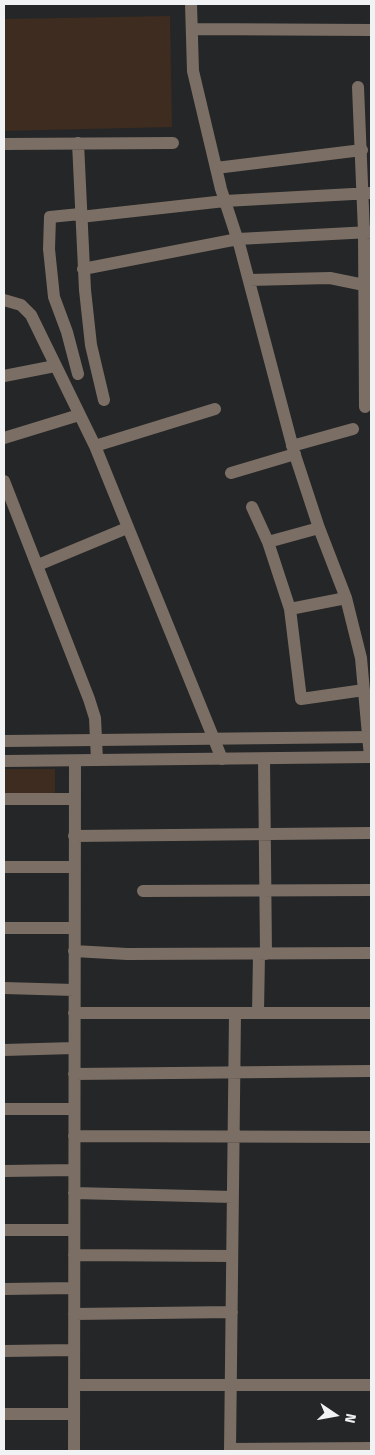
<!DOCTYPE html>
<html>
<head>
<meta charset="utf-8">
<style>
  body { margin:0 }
  #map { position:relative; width:375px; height:1455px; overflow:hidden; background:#242628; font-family:"Fira Sans",sans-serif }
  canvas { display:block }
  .frame { position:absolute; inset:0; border:5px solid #f0f2f3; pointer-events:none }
  .north { position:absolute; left:310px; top:1390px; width:50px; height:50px; -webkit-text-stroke:4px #242628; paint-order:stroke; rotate:102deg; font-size:14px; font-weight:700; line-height:20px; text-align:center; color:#f0f2f3 }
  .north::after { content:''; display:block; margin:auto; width:18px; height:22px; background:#f0f2f3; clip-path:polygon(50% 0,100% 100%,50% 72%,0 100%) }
</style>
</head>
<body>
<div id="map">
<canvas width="375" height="1455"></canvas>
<div class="frame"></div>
<div class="north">N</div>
</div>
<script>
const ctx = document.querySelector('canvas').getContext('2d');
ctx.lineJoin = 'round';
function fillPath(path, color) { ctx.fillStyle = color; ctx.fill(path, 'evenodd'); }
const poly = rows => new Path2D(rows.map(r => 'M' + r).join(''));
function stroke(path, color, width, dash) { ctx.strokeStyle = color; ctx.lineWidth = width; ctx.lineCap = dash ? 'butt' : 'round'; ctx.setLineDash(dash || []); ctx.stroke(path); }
const green = poly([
  [170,16,172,127,4,131,4,19],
  [4,769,55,769,55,793,4,793]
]);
const minor = poly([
  [191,4,193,71,221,189,240,247,294,452,319,528,346,598,361,658,370,757],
  [192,29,371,30],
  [358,87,364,232,365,407],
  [78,143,85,290,91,345,104,400],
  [4,144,173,143],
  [216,168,362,150],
  [80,217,225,201,371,193],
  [83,269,238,239,370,232],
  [249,280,330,278,364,285],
  [4,300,21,305,31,315,95,446,222,759],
  [78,374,67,332,54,297,49,249,50,217,80,214],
  [4,376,55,366],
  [4,438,79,415],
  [95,446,215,409],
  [292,446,353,429],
  [231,473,295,454],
  [4,481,89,699,95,718,97,760],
  [252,507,268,542,290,609,301,699,364,690],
  [268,542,319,528],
  [38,565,127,528],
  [290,609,346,598],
  [264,759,266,954],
  [4,799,74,799],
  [74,836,371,833],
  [4,867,74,867],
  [143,891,371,890],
  [4,928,74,928],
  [74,951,127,954,371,953],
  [4,988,74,990],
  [74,1013,371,1013],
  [258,1013,259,954],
  [4,1050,74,1048],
  [74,1074,371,1071],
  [4,1109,74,1109],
  [74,1136,371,1137],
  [4,1171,74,1170],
  [74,1193,233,1197],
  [4,1230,74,1230],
  [74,1255,232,1256],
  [4,1289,74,1288],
  [74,1314,232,1312],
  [4,1351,74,1350],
  [74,1385,371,1385],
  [4,1414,74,1414],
  [230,1449,371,1448],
  [74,1451,75,761],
  [230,1451,235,1013]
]);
const tertiary = poly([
  [4,741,371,737],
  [4,761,371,757]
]);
fillPath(green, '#3d2c1f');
stroke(minor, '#7b6e64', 12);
stroke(tertiary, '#7b6e64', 12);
</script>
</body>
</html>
